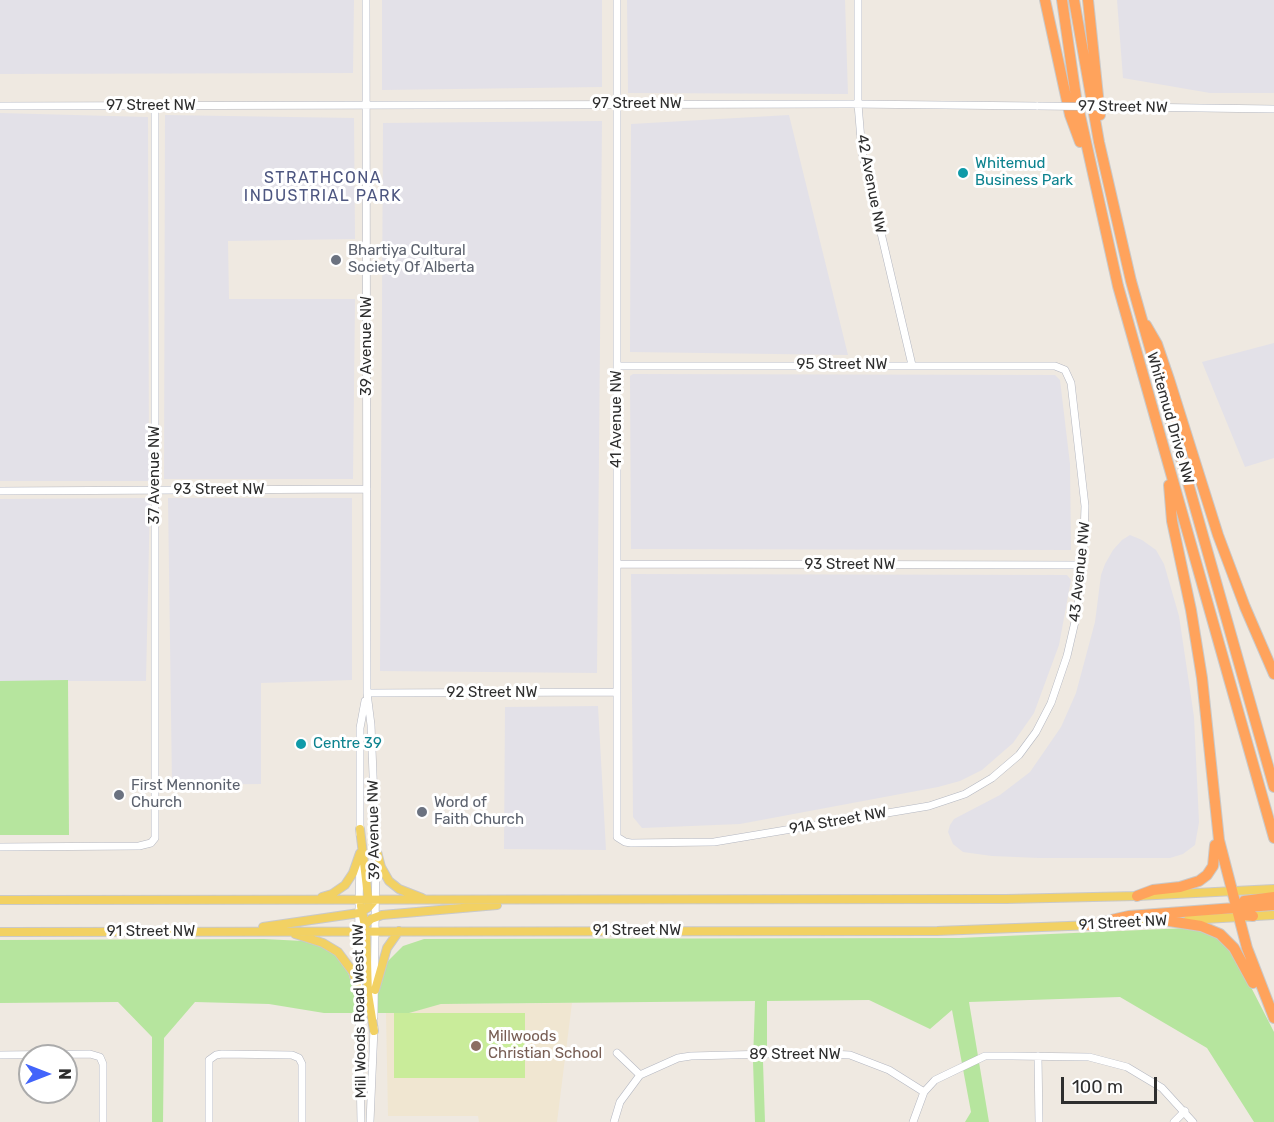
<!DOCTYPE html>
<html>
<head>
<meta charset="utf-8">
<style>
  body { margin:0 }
  #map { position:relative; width:1274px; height:1122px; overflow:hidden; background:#efe9e1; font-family:Rubik,sans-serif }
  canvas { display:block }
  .north { position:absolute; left:18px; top:1044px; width:60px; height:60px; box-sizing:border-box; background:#fff; border:2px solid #ababab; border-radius:50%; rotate:90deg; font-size:16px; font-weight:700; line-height:24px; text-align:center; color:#2e2e2e }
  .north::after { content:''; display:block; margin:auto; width:21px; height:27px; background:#4264fb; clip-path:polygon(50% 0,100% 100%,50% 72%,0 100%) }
  .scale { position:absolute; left:1061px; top:1077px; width:96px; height:27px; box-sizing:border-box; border:3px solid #2e2e2e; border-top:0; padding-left:8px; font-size:18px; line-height:21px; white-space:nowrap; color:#2e2e2e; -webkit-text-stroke:4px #fff; paint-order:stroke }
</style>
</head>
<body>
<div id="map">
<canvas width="1274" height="1122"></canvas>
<div class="north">N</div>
<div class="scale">100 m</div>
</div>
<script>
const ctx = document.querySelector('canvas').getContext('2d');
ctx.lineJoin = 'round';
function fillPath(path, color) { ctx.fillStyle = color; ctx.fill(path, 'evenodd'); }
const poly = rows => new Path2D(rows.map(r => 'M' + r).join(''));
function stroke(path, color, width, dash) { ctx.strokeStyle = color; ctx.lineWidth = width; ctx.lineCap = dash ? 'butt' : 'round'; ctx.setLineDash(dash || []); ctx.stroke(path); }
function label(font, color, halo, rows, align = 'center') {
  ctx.font = font + ' Rubik,sans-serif'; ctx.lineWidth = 6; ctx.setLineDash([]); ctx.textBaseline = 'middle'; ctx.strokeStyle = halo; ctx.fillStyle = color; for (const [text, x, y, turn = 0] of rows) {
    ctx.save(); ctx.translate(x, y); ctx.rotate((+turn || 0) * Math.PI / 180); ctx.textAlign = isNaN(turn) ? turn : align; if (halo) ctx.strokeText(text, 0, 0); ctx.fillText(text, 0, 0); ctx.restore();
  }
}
const industrial = poly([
  [0,0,354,0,353,73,0,74],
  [382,0,602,0,602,87,382,90],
  [627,0,845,0,848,94,628,93],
  [1117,0,1274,0,1274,93,1210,93,1123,78],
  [0,113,148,117,149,481,0,481],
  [165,115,354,118,355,239,228,241,229,299,355,299,353,479,164,479],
  [789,115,848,355,630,352,631,124],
  [602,121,597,673,380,671,383,123],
  [1274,343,1274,458,1245,467,1202,362],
  [633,374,1055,375,1060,380,1070,464,1071,550,631,549,630,376],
  [150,498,146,681,0,681,0,499],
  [168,498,352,498,352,680,261,683,261,784,172,785],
  [1130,535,1142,540,1156,550,1164,564,1179,616,1194,717,1199,822,1195,845,1183,854,1170,858,1039,858,992,856,963,852,953,844,948,832,950,825,954,819,1000,795,1030,772,1061,727,1076,693,1095,622,1101,575,1105,564,1113,550,1122,540],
  [631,574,1067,575,1071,580,1059,645,1034,713,1013,743,982,770,960,781,938,787,740,824,642,828,633,817],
  [598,706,606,850,504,849,505,707]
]);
const education = poly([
  [572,1003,557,1122,479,1122,478,1116,388,1116,386,1013,409,1012,441,1004]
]);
const green = poly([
  [68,680,69,835,0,835,0,681],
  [1188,928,1215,934,1233,952,1274,1032,1274,1122,1254,1122,1207,1048,1120,997,969,1002,989,1122,965,1122,971,1112,952,1010,930,1029,869,1000,767,1001,767,1047,763,1062,765,1122,755,1122,753,1061,755,1001,441,1004,409,1013,378,1013,378,991,387,962,403,946,424,939,959,938],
  [264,939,303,941,316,944,331,951,338,958,348,972,355,996,355,1013,324,1013,269,1004,195,1002,164,1038,163,1122,152,1122,152,1037,118,1002,0,1003,0,940]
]);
const pitch = poly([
  [394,1013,525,1013,525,1078,394,1078]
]);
const minor = poly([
  [366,0,367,693,371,725,376,848,374,1017],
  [617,0,617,837,625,842,631,843,714,842,929,806,965,794,992,778,1019,755,1036,732,1051,703,1067,656,1077,613,1083,565,1085,506,1071,383,1065,370,1055,366,617,366],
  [858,0,858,104,862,152,912,365],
  [0,106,850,104,1038,106],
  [1128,107,1274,109],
  [0,491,367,489],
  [617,564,1083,565],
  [367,693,617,692],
  [360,834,360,728,365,701],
  [0,847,139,846,151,843,155,838,155,106],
  [360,857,358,960,361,1122],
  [617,1053,640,1075],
  [0,1055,90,1054,100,1057,103,1064,103,1122],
  [1038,1056,1039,1122],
  [640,1075,678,1058,691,1056,810,1053,850,1055,889,1070,924,1092],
  [209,1122,209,1060,216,1055,222,1054,292,1055,299,1058,302,1064,302,1122],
  [370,1122,374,1028],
  [614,1122,620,1102,640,1075],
  [913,1122,924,1092,935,1080,985,1056,1012,1056,1089,1057,1127,1067,1162,1088,1193,1122],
  [1174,1122,1185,1111]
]);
const major = poly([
  [360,829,369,905],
  [376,848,381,867,389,881,399,889,422,898],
  [322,897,332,894,345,885,353,873,360,853],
  [0,900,1006,899,1137,896,1274,889],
  [361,906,366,931,368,994,374,1031],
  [1188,920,1274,915],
  [1110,924,1175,921],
  [263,927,359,913,369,907,375,900],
  [359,931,371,919,382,915,497,905],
  [0,932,937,931,1094,925],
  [295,934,323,943,338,952,353,972,360,996],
  [375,990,387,948,399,931]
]);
const highway = poly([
  [1045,0,1070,115,1080,142],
  [1062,0,1076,97,1118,286,1274,838],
  [1074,0,1099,142,1131,281,1274,787],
  [1088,0,1100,115],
  [1146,325,1157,344,1169,379,1218,535,1245,607,1274,674],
  [1169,485,1172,521,1191,610,1202,678,1219,840,1247,948,1274,1018],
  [1137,896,1153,890,1180,887,1199,881,1207,875,1213,866,1215,845],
  [1244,901,1274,897],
  [1237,907,1246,915,1253,916],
  [1169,921,1201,926,1220,934,1234,948,1253,983],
  [1089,925,1129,916,1274,905]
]);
const minorBridge = poly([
  [1038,106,1128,107]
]);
const markers = [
  [963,173,6,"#0f9aa8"],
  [336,260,6,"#6b7280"],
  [301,744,6,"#0f9aa8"],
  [119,795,6,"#6b7280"],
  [422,812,6,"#6b7280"],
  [476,1046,6,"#8d6e63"]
];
const streetNames = [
  ["97 Street NW",637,104],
  ["97 Street NW",151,106],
  ["97 Street NW",1123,107,1],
  ["42 Avenue NW",871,184,79],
  ["39 Avenue NW",367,346,-90],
  ["95 Street NW",842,365],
  ["Whitemud Drive NW",1170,418,74],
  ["41 Avenue NW",617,419,-90],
  ["37 Avenue NW",155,475,-90],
  ["93 Street NW",219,490],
  ["93 Street NW",850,565],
  ["43 Avenue NW",1080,572,-84],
  ["92 Street NW",492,693],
  ["91A Street NW",838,821,-10],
  ["39 Avenue NW",374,830,-91],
  ["91 Street NW",1123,923,-3],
  ["91 Street NW",637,931],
  ["91 Street NW",151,932],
  ["Mill Woods Road West NW",360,1011,-91],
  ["89 Street NW",795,1055]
];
const cultureNames = [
  ["Whitemud",975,164],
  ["Business Park",975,181],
  ["Centre 39",313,744]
];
const worshipNames = [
  ["Bhartiya Cultural",348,251],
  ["Society Of Alberta",348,268],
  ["First Mennonite",131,786],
  ["Church",131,803],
  ["Word of",434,803],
  ["Faith Church",434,820]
];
const educationNames = [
  ["Millwoods",488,1037],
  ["Christian School",488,1054]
];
const neighbourhoodNames = [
  ["STRATHCONA",323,178],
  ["INDUSTRIAL PARK",323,196]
];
fillPath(industrial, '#e3e1e8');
fillPath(education, '#f0e6d1');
fillPath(green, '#b6e59e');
fillPath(pitch, '#c9ec9a');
stroke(minor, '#b4b7c1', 8);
stroke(major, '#c9c9c9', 10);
stroke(highway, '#c9c9c9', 12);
stroke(minor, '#fff', 7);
stroke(major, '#f2d163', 8);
stroke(highway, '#ffa35c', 10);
stroke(minorBridge, '#b4b7c1', 8, []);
stroke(minorBridge, '#fff', 7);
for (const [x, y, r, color] of markers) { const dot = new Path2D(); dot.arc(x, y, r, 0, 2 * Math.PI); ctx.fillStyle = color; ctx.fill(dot); stroke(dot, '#fff', 2); }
label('15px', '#2e2e2e', '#fff', streetNames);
label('15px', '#0d838f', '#fff', cultureNames, 'left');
label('15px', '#5b616d', '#fff', worshipNames, 'left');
label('15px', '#785e54', '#fff', educationNames, 'left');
ctx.letterSpacing = '1.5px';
label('16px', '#4d5680', '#fff', neighbourhoodNames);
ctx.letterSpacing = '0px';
</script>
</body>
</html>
